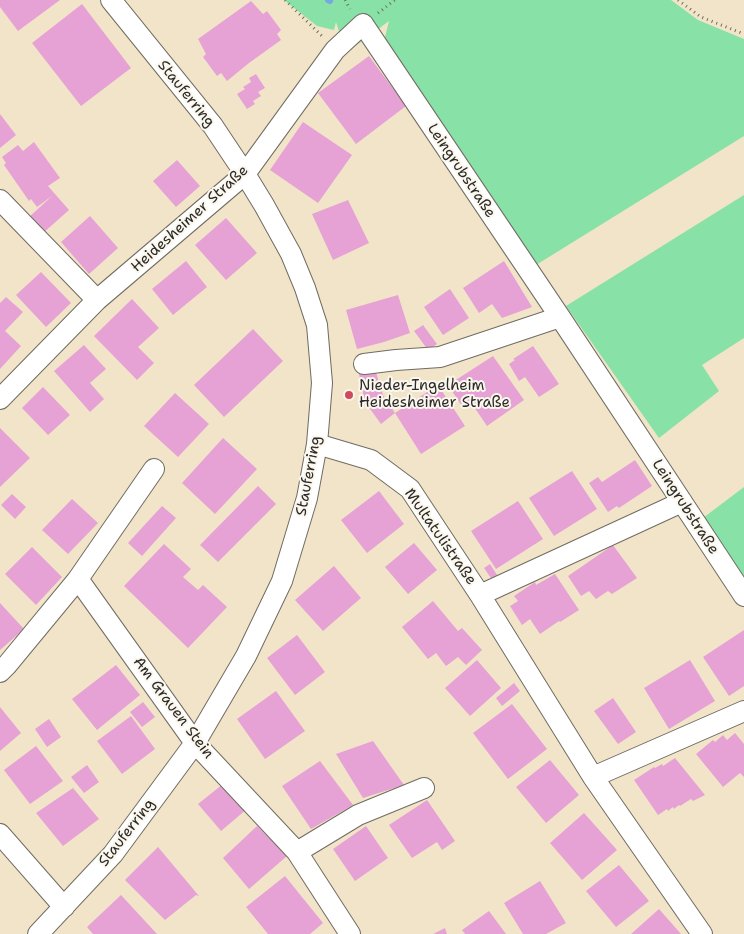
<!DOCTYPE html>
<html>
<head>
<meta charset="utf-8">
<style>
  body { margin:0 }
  canvas { display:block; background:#f1e4c9 }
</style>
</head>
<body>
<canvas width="744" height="934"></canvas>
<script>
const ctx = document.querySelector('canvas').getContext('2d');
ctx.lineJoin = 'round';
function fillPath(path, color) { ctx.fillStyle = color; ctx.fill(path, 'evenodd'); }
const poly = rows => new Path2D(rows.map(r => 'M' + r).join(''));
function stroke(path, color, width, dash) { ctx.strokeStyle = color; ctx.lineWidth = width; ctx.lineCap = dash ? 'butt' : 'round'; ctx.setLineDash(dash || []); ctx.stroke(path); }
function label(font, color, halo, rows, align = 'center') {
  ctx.font = font + ' "Shantell Sans",sans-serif'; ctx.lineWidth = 4; ctx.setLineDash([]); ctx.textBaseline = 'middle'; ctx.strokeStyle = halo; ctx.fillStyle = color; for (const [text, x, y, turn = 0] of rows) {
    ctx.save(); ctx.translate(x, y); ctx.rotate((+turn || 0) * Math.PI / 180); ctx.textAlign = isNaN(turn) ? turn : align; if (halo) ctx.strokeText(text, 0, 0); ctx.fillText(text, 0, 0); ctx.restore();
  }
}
const green = poly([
  [284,0,671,0,698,20,744,39,744,136,536,265,384,41,389,21,346,53,336,22,334,30,317,26],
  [744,195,744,338,702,365,719,391,659,438,566,306],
  [744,487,744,577,743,578,703,518]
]);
const stream = poly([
  [328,0,330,1]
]);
const building = poly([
  [0,0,60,0,18,31,0,7],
  [251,1,263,14,267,11,281,30,277,34,281,40,249,63,227,81,221,73,217,76,203,57,206,54,198,39],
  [82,4,131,68,81,106,32,43],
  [369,56,406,106,356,144,318,93],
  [256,74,265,88,258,92,261,96,253,101,255,104,247,109,237,94,245,89,243,87,251,82,249,78],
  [0,114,16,135,0,148],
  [303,122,352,155,318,203,270,170],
  [34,142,60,178,48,186,69,210,42,234,28,218,52,196,37,207,31,199,29,201,4,165,6,163,2,157,18,145,23,151],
  [177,160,200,186,176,207,153,181],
  [348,200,369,243,333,260,312,214],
  [90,216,118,248,89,274,61,242],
  [226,218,257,253,226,280,195,245],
  [186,261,207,287,173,315,152,289],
  [504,261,532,307,502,318,492,304,479,313,463,288],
  [41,272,71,303,46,327,16,295],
  [450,289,469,318,443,335,424,307],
  [398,295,410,333,384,342,357,349,346,310],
  [6,297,23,312,5,331,21,346,0,369,0,303],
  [132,299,159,328,138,347,154,363,137,380,94,336],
  [423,325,437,344,428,350,414,331],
  [253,329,283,361,224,417,194,385],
  [84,345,106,369,90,383,104,399,90,412,54,371],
  [533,346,559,384,539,397,525,377,519,381,509,364,515,360,513,359],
  [493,356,524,400,487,426,470,401,462,406,448,385],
  [374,366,383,395,395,413,438,385,465,426,421,454,395,413,381,424,365,402,358,370],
  [43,387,70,415,48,435,22,408],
  [175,393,209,424,178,457,144,426],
  [0,428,30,458,0,487],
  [223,438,257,469,215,514,182,483],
  [635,460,652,486,619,508,617,506,608,512,589,483,598,477,602,482],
  [572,471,597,509,554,536,529,498],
  [258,486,276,504,218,562,200,545],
  [379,491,404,524,367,553,341,520],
  [12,494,26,507,15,519,1,505],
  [72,499,98,523,68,554,42,530],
  [518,501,543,539,496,569,471,531],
  [162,506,176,518,142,556,128,543],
  [414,543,437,570,408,594,385,567],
  [164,544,191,569,183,577,198,590,203,585,227,607,188,648,124,586],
  [613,545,637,578,612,594,608,591,596,599,589,591,581,596,568,576],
  [32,547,62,577,36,605,5,574],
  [490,564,499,578,493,581,484,568],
  [334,566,361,598,323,631,295,600],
  [555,574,579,610,560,622,559,621,540,634,530,619,522,625,510,606,518,601,514,596,535,582,536,585],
  [433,601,458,631,462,628,482,650,466,665,458,657,446,666,436,653,428,659,402,627],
  [0,603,24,629,0,650],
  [744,630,744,686,729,696,703,657],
  [297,635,325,672,295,695,267,658],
  [477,660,501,688,470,716,445,688],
  [690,660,715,701,669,729,644,688],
  [116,665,140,695,97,730,72,699],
  [514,683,520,691,502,706,496,698],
  [276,691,305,731,265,759,237,719],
  [613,698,636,732,618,744,594,711],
  [143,702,155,717,142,727,130,712],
  [512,704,547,749,508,779,473,733],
  [0,707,21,733,0,751],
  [131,716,155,749,122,774,97,741],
  [49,719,61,737,47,747,35,729],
  [735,733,744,744,744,777,740,773,723,787,696,754,713,740,715,742,723,735,727,740],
  [373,741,404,785,363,798,336,754],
  [36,746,63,781,30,804,4,770],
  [675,758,705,795,693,801,691,799,680,806,679,805,674,809,673,807,668,811,667,809,658,815,634,780,654,767,655,768,662,764,663,766],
  [550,760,579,795,546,823,516,787],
  [320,761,353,805,311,829,282,786],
  [87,765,99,782,84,793,71,777],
  [223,784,247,809,221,831,198,804],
  [73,788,99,819,63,846,36,813],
  [427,800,455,841,442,850,437,842,412,858,389,825],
  [584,813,617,850,582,880,550,843],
  [257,826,287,856,249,889,223,858],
  [366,826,388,858,355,881,333,849],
  [158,847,199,896,196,895,165,920,125,880],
  [619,865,649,901,616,927,586,891],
  [285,876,323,923,310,934,268,934,246,907],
  [540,881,566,923,546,934,523,934,504,903],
  [121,895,157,934,93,934,87,927],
  [659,909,681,934,631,934],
  [489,911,506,934,465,934,462,930],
  [445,928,447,934,433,934]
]);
const path = poly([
  [285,0,322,36],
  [345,0,350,9],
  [678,0,701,17,744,34],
  [378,13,395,0]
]);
const street = poly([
  [0,200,97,300],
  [364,364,396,360,440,357,560,317],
  [0,399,97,300,245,174,335,50,363,24,560,317,744,596],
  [317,444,371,460,410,489,480,595,593,777,702,934],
  [78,579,195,743,297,852,350,934],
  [480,595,682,502],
  [0,672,7,665,78,579,154,469],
  [593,777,744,711],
  [0,834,64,907],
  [297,852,358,815,424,788],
  [38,934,113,854,195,743,246,656,282,581,307,498,317,444,322,383,317,325,305,288,291,254,264,205,245,174,213,126,111,0]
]);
const markers = [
  [349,395,5,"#d1495b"]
];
const streetNames = [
  ["Stauferring",186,94,51],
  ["Leingrubstraße",461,171,56],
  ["Heidesheimer Straße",190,219,-42],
  ["Stauferring",309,476,-79],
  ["Leingrubstraße",685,507,57],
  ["Multatulistraße",440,537,55],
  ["Am Grauen Stein",173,708,53],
  ["Stauferring",127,833,-52]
];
const poiNames = [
  ["Nieder-Ingelheim",359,386],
  ["Heidesheimer Straße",359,403]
];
fillPath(green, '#88e1a6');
stroke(stream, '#77a7e1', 6);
fillPath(building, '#e6a2d5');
stroke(street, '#706c62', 22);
stroke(path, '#706c62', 3, [1, 4]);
stroke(street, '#fff', 20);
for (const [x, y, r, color] of markers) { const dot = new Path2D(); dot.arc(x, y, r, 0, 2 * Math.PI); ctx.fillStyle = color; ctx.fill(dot); stroke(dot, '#fbf7ec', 2); }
label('15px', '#2b2b2b', '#fbf7ec', streetNames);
label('15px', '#2b2b2b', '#fbf7ec', poiNames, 'left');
</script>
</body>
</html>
